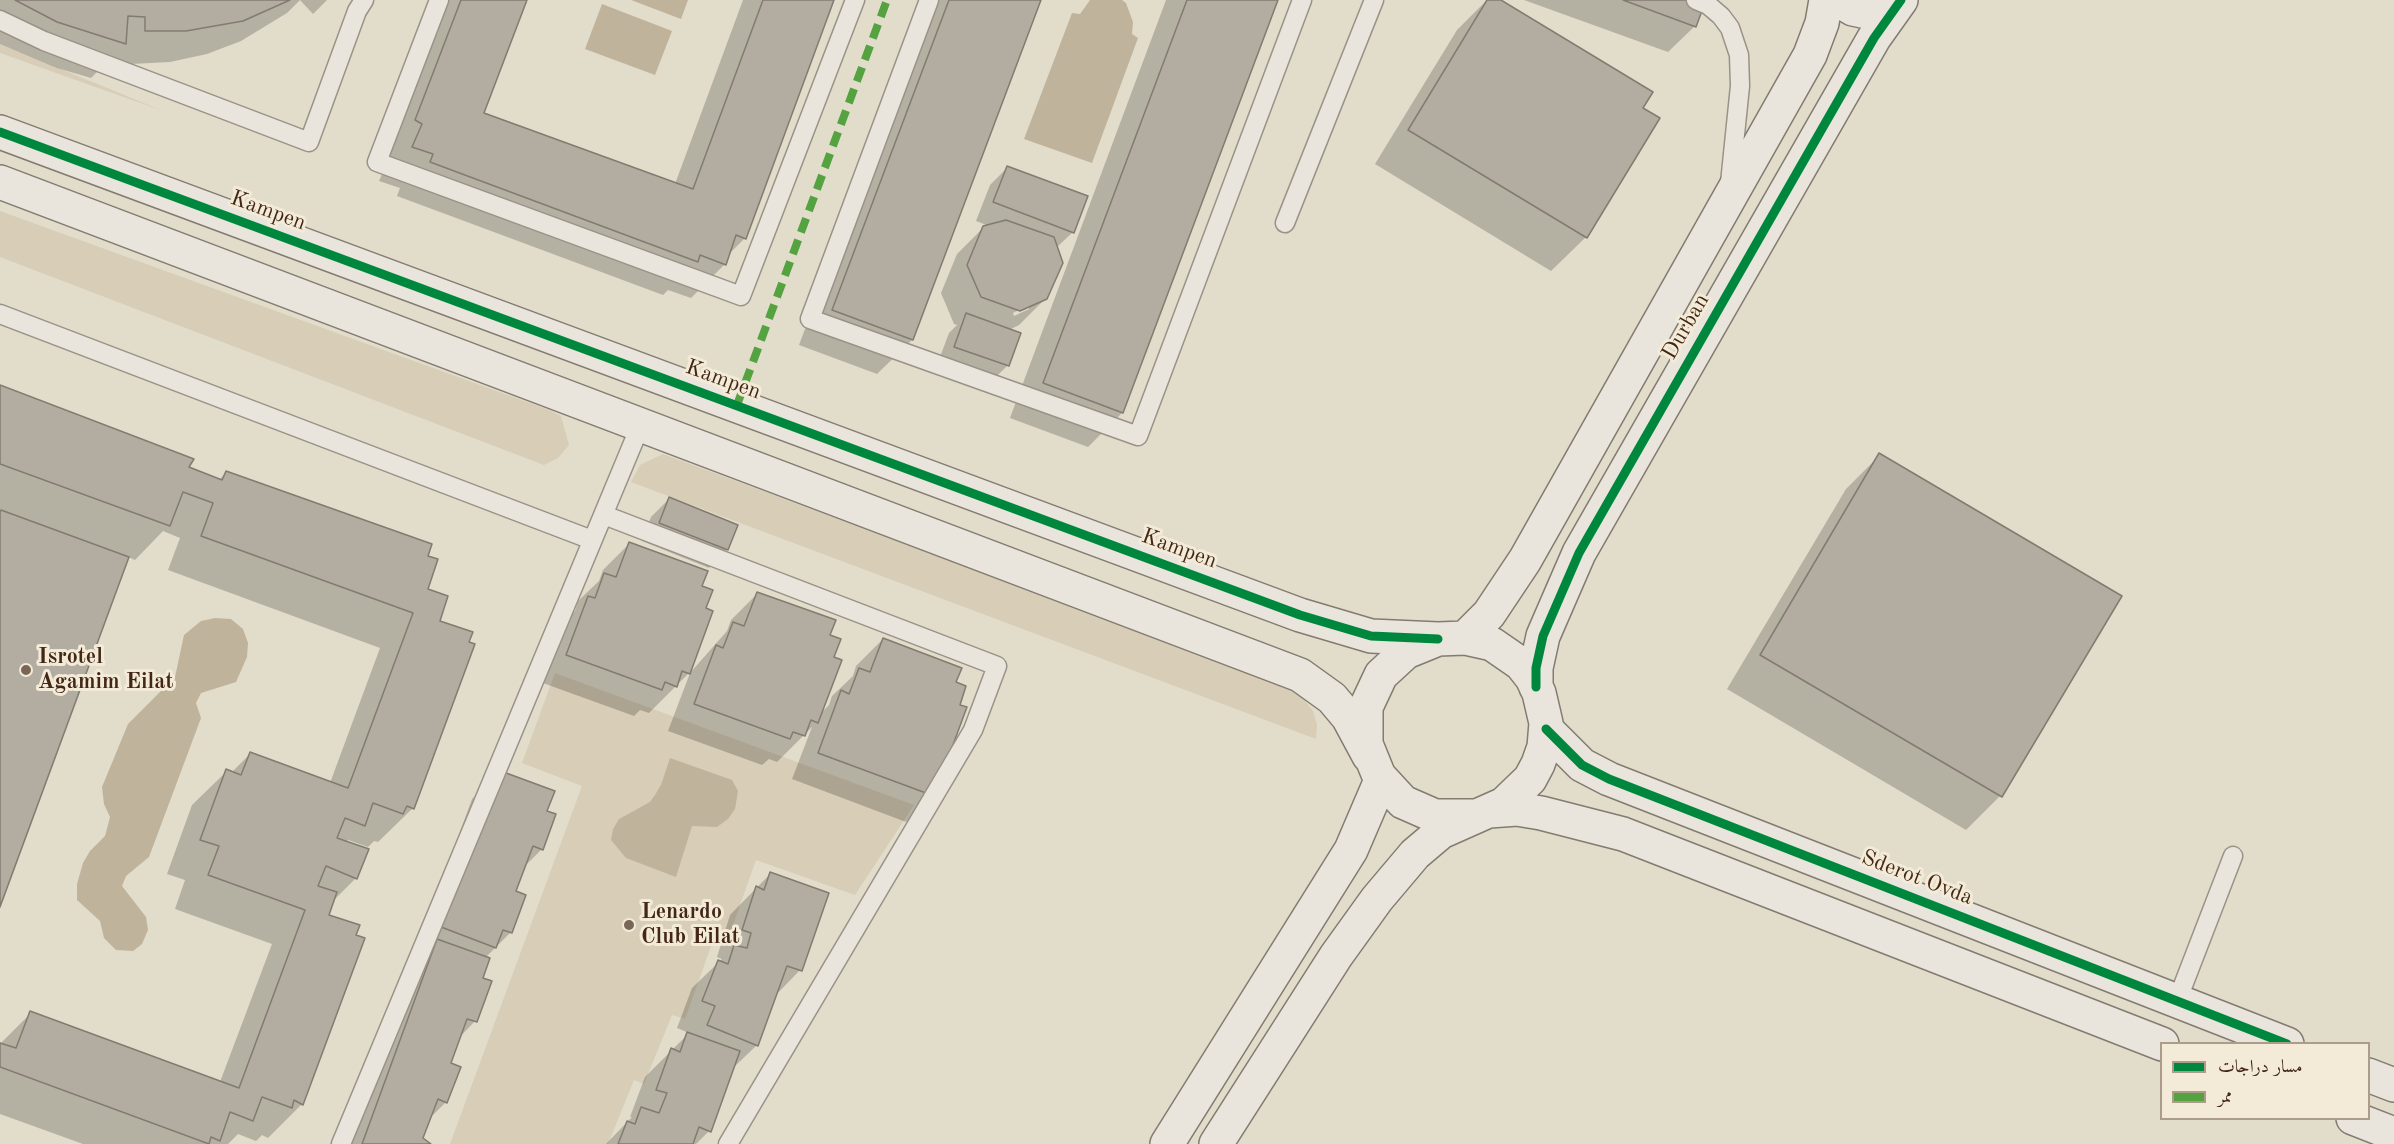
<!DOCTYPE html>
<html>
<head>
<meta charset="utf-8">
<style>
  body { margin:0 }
  #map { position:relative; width:2394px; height:1144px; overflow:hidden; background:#e2dccb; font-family:"Old Standard TT",Amiri,serif }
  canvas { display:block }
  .legend { position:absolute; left:2160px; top:1042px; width:210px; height:78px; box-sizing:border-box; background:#f3ebd7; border:2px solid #ac9d8a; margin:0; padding:8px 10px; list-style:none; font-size:18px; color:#422717 }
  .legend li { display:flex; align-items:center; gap:12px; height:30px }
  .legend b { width:30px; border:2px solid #ac9d8a }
</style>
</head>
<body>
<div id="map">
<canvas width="2394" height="1144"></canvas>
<ul class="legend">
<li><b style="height:8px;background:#00873e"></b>مسار دراجات</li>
<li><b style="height:8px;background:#55a340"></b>ممر</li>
</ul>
</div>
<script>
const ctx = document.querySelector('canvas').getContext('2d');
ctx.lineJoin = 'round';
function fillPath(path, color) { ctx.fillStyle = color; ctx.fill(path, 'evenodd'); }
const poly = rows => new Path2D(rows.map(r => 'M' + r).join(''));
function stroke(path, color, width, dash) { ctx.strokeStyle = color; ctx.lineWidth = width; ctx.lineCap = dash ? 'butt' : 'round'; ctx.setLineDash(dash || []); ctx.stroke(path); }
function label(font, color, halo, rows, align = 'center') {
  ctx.font = font + ' "Old Standard TT",serif'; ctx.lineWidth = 6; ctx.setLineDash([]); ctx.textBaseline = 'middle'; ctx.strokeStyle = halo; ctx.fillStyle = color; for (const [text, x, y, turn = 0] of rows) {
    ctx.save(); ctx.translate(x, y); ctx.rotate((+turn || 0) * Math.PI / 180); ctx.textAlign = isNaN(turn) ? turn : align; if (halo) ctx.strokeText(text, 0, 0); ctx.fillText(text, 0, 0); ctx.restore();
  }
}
const green = poly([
  [0,44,12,49,163,111,0,53],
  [0,211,549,410,561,416,569,445,558,458,544,465,0,257],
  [663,454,1282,684,1301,696,1313,711,1317,725,1316,739,631,482,640,465],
  [555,673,914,805,855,895,756,860,728,939,715,935,685,1019,672,1015,644,1084,634,1080,608,1144,450,1144,582,786,522,763]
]);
const water = poly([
  [631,0,688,0,681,19],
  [1090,0,1122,0,1126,3,1133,22,1132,34,1138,38,1092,163,1024,139,1072,13,1080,14],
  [602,4,672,31,655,75,585,49],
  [215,618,231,619,243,629,248,643,247,657,236,682,201,693,196,703,201,718,149,857,126,876,122,886,146,917,148,930,142,944,133,951,116,950,104,938,100,921,77,900,77,884,83,863,90,851,105,836,110,817,104,804,102,787,128,724,175,677,184,635,201,621],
  [670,758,732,780,738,791,735,809,728,819,717,827,692,826,676,877,626,858,611,840,613,829,619,819,650,802,655,795,661,785]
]);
const shadow = poly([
  [0,0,327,0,313,14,300,0,287,13,241,41,207,54,170,62,111,65,112,57,91,78,57,68,0,44],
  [441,0,526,0,482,114,675,184,743,0,832,0,745,238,728,255,725,264,691,298,668,290,663,295,397,196,400,188,379,181,389,158,382,155],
  [928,0,1039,0,912,340,877,374,799,345],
  [1166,0,1277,0,1122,413,1088,447,1010,418],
  [1487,0,1498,0,1586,237,1551,271,1375,164,1457,30],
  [1524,0,1704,0,1695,26,1668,52],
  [1008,167,1073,232,1056,248,1046,298,1019,325,1009,330,1008,365,990,383,937,365,949,333,957,325,954,324,941,293,957,254,984,227,989,226,976,221,990,185],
  [1029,305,1029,309,1014,316,1013,313],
  [0,386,187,468,219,480,226,473,427,557,426,590,438,622,413,808,378,842,374,841,368,847,348,840,346,843,356,878,333,901,327,915,302,1104,268,1138,262,1135,256,1141,238,1134,228,1144,83,1144,0,1114,0,1044,31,1013,220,1082,272,944,175,909,185,880,167,874,192,805,227,771,231,773,250,754,330,783,380,648,168,570,180,538,163,531,135,560,128,557,0,903,0,513,2,511,0,510],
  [1880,455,2120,596,2000,796,1966,830,1727,689,1846,489],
  [669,499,727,549,709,568,642,541,651,517],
  [629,544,700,587,704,609,689,673,649,713,640,710,634,716,540,682,562,624,575,611,578,601,599,581,603,570],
  [758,593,829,636,832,658,820,714,829,705,832,696,853,676,856,666,883,639,954,683,932,795,906,822,792,779,812,727,777,762,769,759,762,765,668,731,690,673,727,631,731,620],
  [499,772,546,811,542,849,523,868,514,892,511,932,485,958,475,1021,459,1038,449,1064,446,1102,429,1119,421,1139,430,1144,346,1144,472,799],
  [771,873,800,970,775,996,757,1045,732,1069,709,1131,696,1144,606,1144,632,1117,630,1117,645,1077,689,1033,677,1028,692,988,722,959,717,957,730,915]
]);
const building = poly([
  [15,0,290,0,243,21,186,31,145,31,145,17,128,16,126,44,57,22,15,0],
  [461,0,527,0,484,113,693,189,763,0,834,0,746,239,736,235,726,265,700,255,698,262,430,162,433,154,412,147,422,124,415,120,461,0],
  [949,0,1041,0,913,340,832,310,949,0],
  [1187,0,1278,0,1123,413,1043,383,1187,0],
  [1487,0,1501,0,1653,92,1643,108,1660,118,1587,238,1408,130,1487,0],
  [1623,0,1706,0,1696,27,1623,0],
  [1007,166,1088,196,1074,233,993,202,1007,166],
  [1006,220,1054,237,1063,263,1047,299,1020,311,981,297,967,265,983,226,1006,220],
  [966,313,1021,333,1009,366,954,347,966,313],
  [0,385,194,459,189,467,222,480,226,471,432,544,428,556,438,559,428,589,448,596,440,621,473,632,469,642,475,644,414,809,407,806,403,814,373,803,365,826,345,818,337,838,369,849,357,879,326,866,318,886,337,892,329,915,360,925,356,935,365,938,303,1105,294,1100,292,1108,262,1097,253,1121,230,1112,220,1141,211,1137,209,1144,0,1067,0,1043,16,1048,30,1011,239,1088,305,910,208,875,219,846,200,840,226,769,241,775,250,752,348,788,413,613,201,536,213,503,183,492,170,526,0,464,0,385],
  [1879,453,2122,596,2002,797,1760,655,1879,453],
  [669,497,738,525,728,550,659,523,669,497],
  [1,510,129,557,0,907,0,512,1,510],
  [629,542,708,571,702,586,713,590,706,608,713,611,690,674,682,671,677,687,665,682,662,690,566,655,588,596,595,598,604,573,616,577,629,542],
  [757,592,836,620,830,635,841,639,834,657,842,660,818,723,811,720,805,736,793,732,790,739,694,704,716,645,723,648,733,622,744,626,757,592],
  [883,638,962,668,956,682,966,686,960,705,967,707,934,796,818,753,841,690,849,694,859,668,870,672,883,638],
  [498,770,555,791,547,811,556,814,543,850,533,846,516,891,526,895,512,933,503,930,496,948,441,927,498,770],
  [770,872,829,893,802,971,787,966,758,1046,707,1025,715,1006,702,1001,718,960,728,964,734,945,747,948,751,933,742,930,756,886,764,890,770,872],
  [437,939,490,958,483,978,492,981,477,1022,467,1019,451,1063,461,1067,447,1103,438,1099,423,1138,431,1144,362,1144,437,939],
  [687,1032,740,1051,711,1132,699,1127,693,1144,618,1144,627,1121,635,1124,641,1107,659,1113,667,1093,656,1090,671,1048,680,1052,687,1032]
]);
const lane = poly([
  [439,0,377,162,741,296,855,0],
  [929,0,810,319,1138,436,1302,0],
  [1696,0,1708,5,1721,16,1730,28,1739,55,1740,86,1730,183],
  [0,20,44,41,309,142,357,11,364,0],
  [1285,223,1374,0],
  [0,314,592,540],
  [604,515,997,666,973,730,728,1144],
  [2177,1001,2233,856],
  [341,1144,641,424]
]);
const secondary = poly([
  [1838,0,1853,9,1867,12,1881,10,1899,0],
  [0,132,1300,615,1371,636,1438,639],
  [0,182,1300,675,1332,698,1348,717,1369,756],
  [1465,638,1489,614,1525,560,1810,55,1822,23,1826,0],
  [1536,687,1536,668,1543,636,1579,553,1874,38,1901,0],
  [1546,729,1582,765,1609,779,2287,1044],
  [1489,811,1517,809,1541,813,1623,834,2162,1044],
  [2368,1075,2394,1085],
  [2353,1118,2394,1134],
  [1167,1144,1351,850,1381,780],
  [1216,1144,1336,956,1377,899,1415,854,1441,832,1504,804,1530,779,1538,764,1544,747,1546,723,1539,693,1532,678,1521,664,1492,644,1465,638,1438,639,1406,652,1381,675,1366,707,1366,744,1379,776,1403,802,1435,816,1472,816]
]);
const quiet = poly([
  [737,405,887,0]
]);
const cycleway = poly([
  [0,132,1300,615,1371,636,1438,639],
  [1536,687,1536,668,1543,636,1579,553,1874,38,1901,0],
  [1546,729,1582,765,1609,779,2287,1044]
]);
const markers = [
  [26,670,6,"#7a6656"],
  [629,925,6,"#7a6656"]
];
const streetNames = [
  ["Kampen",268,211,20],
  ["Durban",1686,327,-60],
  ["Kampen",723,380,20],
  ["Kampen",1179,549,20],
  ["Sderot Ovda",1917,878,21]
];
const poiNames = [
  ["Isrotel",38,657],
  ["Agamim Eilat",38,682],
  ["Lenardo",641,912],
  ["Club Eilat",641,937]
];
fillPath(green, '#d8cdb6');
fillPath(water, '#c0b39b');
fillPath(shadow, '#0003');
fillPath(building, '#b3aca0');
stroke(building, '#827b70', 1.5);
stroke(lane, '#999287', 21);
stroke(secondary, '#827b70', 36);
stroke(lane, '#e9e5dd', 18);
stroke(secondary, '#e9e5dd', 33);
stroke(quiet, '#55a340', 8, [15, 8]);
stroke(cycleway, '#00873e', 9);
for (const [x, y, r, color] of markers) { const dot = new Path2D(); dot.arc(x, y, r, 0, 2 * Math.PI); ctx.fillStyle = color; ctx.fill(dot); stroke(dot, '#f3ebd7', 2); }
label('22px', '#422717', '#f3ebd7', streetNames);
label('bold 22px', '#422717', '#f3ebd7', poiNames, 'left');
</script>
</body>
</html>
